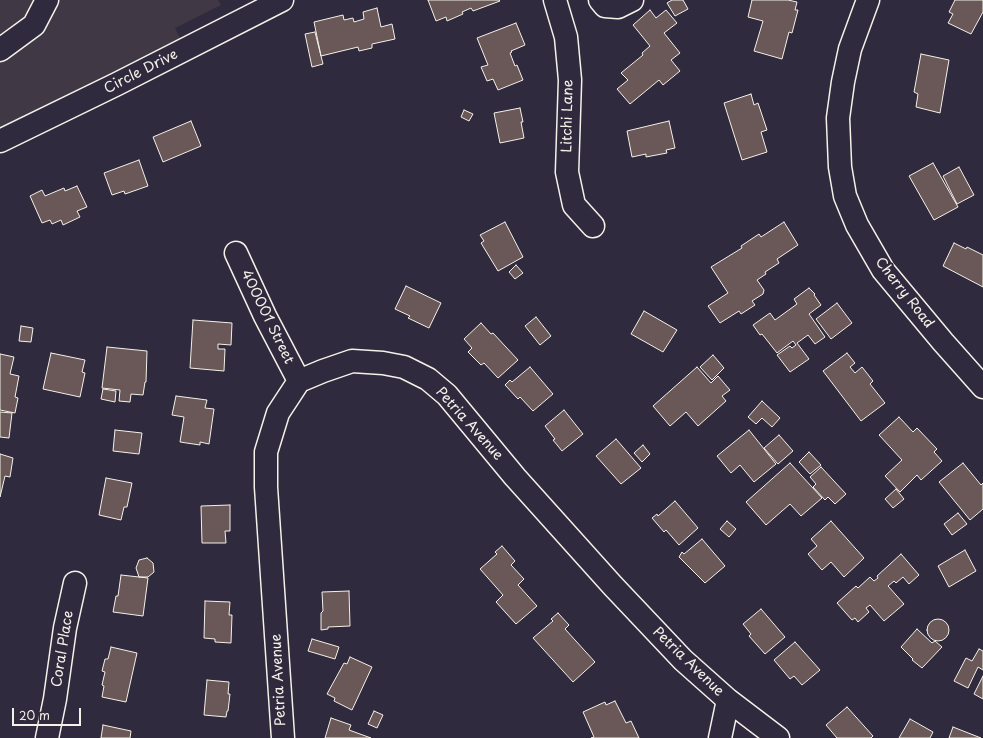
<!DOCTYPE html>
<html>
<head>
<meta charset="utf-8">
<style>
  body { margin:0 }
  #map { position:relative; width:983px; height:738px; overflow:hidden; background:#2f2a3d; font-family:"Playpen Sans",sans-serif }
  canvas { display:block }
  .scale { position:absolute; left:12px; top:708px; width:69px; height:18px; box-sizing:border-box; border:2px solid #f4f1e8; border-top:0; padding-left:5px; font-size:12px; line-height:14px; white-space:nowrap; color:#f4f1e8; -webkit-text-stroke:3px #2f2a3d; paint-order:stroke }
</style>
</head>
<body>
<div id="map">
<canvas width="983" height="738"></canvas>
<div class="scale">20 m</div>
</div>
<script>
const ctx = document.querySelector('canvas').getContext('2d');
ctx.lineJoin = 'round';
function fillPath(path, color) { ctx.fillStyle = color; ctx.fill(path, 'evenodd'); }
const poly = rows => new Path2D(rows.map(r => 'M' + r).join(''));
function stroke(path, color, width, dash) { ctx.strokeStyle = color; ctx.lineWidth = width; ctx.lineCap = dash ? 'butt' : 'round'; ctx.setLineDash(dash || []); ctx.stroke(path); }
function label(font, color, halo, rows, align = 'center') {
  ctx.font = font + ' "Playpen Sans",sans-serif'; ctx.lineWidth = 4; ctx.setLineDash([]); ctx.textBaseline = 'middle'; ctx.strokeStyle = halo; ctx.fillStyle = color; for (const [text, x, y, turn = 0] of rows) {
    ctx.save(); ctx.translate(x, y); ctx.rotate((+turn || 0) * Math.PI / 180); ctx.textAlign = isNaN(turn) ? turn : align; if (halo) ctx.strokeText(text, 0, 0); ctx.fillText(text, 0, 0); ctx.restore();
  }
}
const built = poly([
  [0,0,218,0,221,5,175,28,187,52,0,143]
]);
const building = poly([
  [428,0,499,0,500,1,473,11,471,8,462,12,463,14,447,21,446,17,436,21,428,0],
  [672,0,683,0,688,9,675,16,667,3,672,0],
  [752,0,788,0,797,2,795,10,798,10,792,33,789,32,782,59,754,51,763,21,748,17,752,0],
  [955,0,983,0,983,12,971,34,948,23,953,14,949,12,955,0],
  [377,8,381,27,392,24,395,39,372,44,372,48,359,51,358,47,321,56,314,22,343,15,344,20,353,18,354,22,364,19,363,12,377,8],
  [650,10,656,18,666,10,677,23,664,33,680,53,671,60,680,71,663,85,659,80,630,104,617,89,628,80,621,73,643,55,642,53,650,46,633,25,650,10],
  [516,23,525,45,511,51,512,52,510,53,515,66,517,65,523,80,498,90,493,79,487,81,481,67,488,65,477,38,516,23],
  [315,32,323,64,312,67,305,34,315,32],
  [921,54,949,60,940,113,916,107,918,94,914,92,921,54],
  [751,94,754,105,758,103,767,130,761,132,767,152,742,160,724,103,751,94],
  [520,108,523,122,521,122,524,138,500,143,494,113,520,108],
  [464,110,473,114,469,121,461,117,464,110],
  [191,121,201,146,163,162,153,137,191,121],
  [669,121,675,148,666,150,667,153,646,157,646,154,632,157,627,131,669,121],
  [139,160,148,186,125,194,124,191,112,195,104,173,139,160],
  [933,163,958,207,934,220,909,176,933,163],
  [959,167,974,195,957,204,943,176,959,167],
  [77,186,87,207,77,211,80,217,63,225,61,220,52,224,50,220,42,223,30,196,42,190,45,196,64,188,65,191,77,186],
  [505,222,523,257,498,271,481,243,484,241,480,235,505,222],
  [784,222,798,245,777,259,779,263,765,272,766,274,757,280,764,290,763,294,752,301,755,305,741,314,739,311,720,323,708,306,728,293,711,267,742,248,741,246,759,234,761,237,784,222],
  [954,243,966,249,967,247,983,255,983,287,943,266,954,243],
  [516,265,523,273,515,279,509,272,516,265],
  [406,286,441,303,429,328,408,318,410,316,395,309,406,286],
  [809,288,815,294,814,295,821,305,809,314,825,337,815,344,808,335,797,343,809,359,790,372,777,355,790,346,792,348,796,345,793,341,777,353,762,334,760,335,753,325,770,313,775,320,797,304,794,299,809,288],
  [837,303,852,323,831,339,816,319,837,303],
  [644,311,677,330,663,352,631,334,644,311],
  [536,317,551,336,540,345,525,326,536,317],
  [193,320,232,323,231,345,218,344,218,349,225,349,224,371,190,368,193,320],
  [481,323,491,334,493,333,518,360,498,378,484,363,481,365,468,352,472,348,464,339,481,323],
  [21,326,33,328,31,342,19,341,21,326],
  [107,347,147,351,146,382,145,382,143,395,131,394,130,402,119,401,120,390,102,388,107,347],
  [51,353,85,360,82,372,85,373,80,397,43,389,51,353],
  [847,353,855,363,850,367,855,373,862,367,873,381,870,384,885,403,861,421,823,371,847,353],
  [0,354,14,357,10,374,19,376,15,397,18,398,15,413,0,410,0,354],
  [713,355,724,368,712,380,700,367,713,355],
  [530,367,553,394,533,411,520,397,518,399,505,385,510,380,512,382,530,367],
  [697,367,711,383,718,376,730,390,722,396,726,401,698,426,686,412,670,426,653,406,697,367],
  [103,389,116,391,115,402,101,399,103,389],
  [176,396,207,400,205,408,214,409,209,444,200,442,200,445,180,442,184,417,172,415,176,396],
  [762,401,780,418,772,427,762,418,756,424,748,417,762,401],
  [564,410,583,434,562,451,553,440,555,439,545,426,564,410],
  [0,412,12,413,9,438,0,437,0,412],
  [899,417,913,432,917,428,937,449,934,452,942,461,921,480,917,475,900,492,885,476,902,460,879,435,899,417],
  [115,430,142,433,139,454,113,451,115,430],
  [749,430,776,464,754,482,740,465,731,473,717,456,749,430],
  [779,435,793,451,778,464,764,448,779,435],
  [616,439,641,468,621,484,596,456,616,439],
  [643,445,650,454,642,462,634,453,643,445],
  [809,452,821,465,810,474,799,462,809,452],
  [0,454,13,458,10,477,5,476,0,497,0,454],
  [790,463,822,498,801,516,790,504,766,525,746,502,790,463],
  [963,463,981,485,983,483,983,509,970,520,939,482,963,463],
  [821,467,846,494,835,504,828,497,825,500,813,487,816,484,810,477,821,467],
  [106,478,132,483,127,507,124,507,121,520,99,515,106,478],
  [896,489,904,499,893,508,885,499,896,489],
  [675,501,698,528,679,545,666,530,664,532,652,518,657,514,658,516,675,501],
  [230,505,230,531,225,531,226,543,202,543,201,506,230,505],
  [958,513,967,524,952,535,944,524,958,513],
  [727,521,736,529,729,537,720,529,727,521],
  [831,521,864,558,844,577,831,562,822,570,808,554,817,546,811,539,831,521],
  [702,539,725,566,705,583,679,557,682,552,684,554,702,539],
  [502,546,515,561,511,565,524,579,518,585,537,606,516,624,496,602,503,595,480,569,497,554,495,552,502,546],
  [965,550,976,571,949,587,938,566,965,550],
  [901,554,919,575,909,584,903,577,896,583,894,581,888,586,904,604,884,621,870,605,866,608,869,612,858,622,855,618,852,620,837,603,856,586,858,588,870,577,874,581,878,578,877,576,901,554],
  [147,558,153,563,154,572,148,577,139,577,136,568,139,560,147,558],
  [121,575,148,578,143,616,113,612,116,596,118,596,121,575],
  [349,591,350,626,328,627,328,629,321,630,321,613,323,611,322,592,349,591],
  [205,601,230,602,229,615,232,615,231,643,215,642,215,639,204,638,205,601],
  [761,609,785,637,765,654,749,636,751,634,743,624,761,609],
  [558,613,569,625,565,629,595,662,573,682,533,638,553,621,551,619,558,613],
  '927 630a11 11 0 1 1 22 0a11 11 0 1 1-22 0Z',
  [917,629,932,643,935,641,942,647,922,668,912,660,913,659,901,647,917,629],
  [312,639,339,647,335,659,308,651,312,639],
  [795,642,820,670,802,685,794,676,790,679,774,660,795,642],
  [111,647,137,653,126,702,102,697,104,686,102,685,105,672,102,671,105,659,108,659,111,647],
  [979,649,983,651,983,670,978,667,968,688,954,681,966,658,972,661,979,649],
  [350,657,372,667,352,710,334,701,335,698,327,694,344,663,347,664,350,657],
  [983,676,983,699,974,694,983,676],
  [207,680,229,682,228,694,230,694,228,711,227,711,226,717,204,715,207,680],
  [615,701,626,723,631,721,639,738,591,738,594,737,583,712,605,702,606,705,615,701],
  [847,707,873,736,871,738,837,738,826,725,847,707],
  [374,711,383,715,377,728,368,724,374,711],
  [331,718,351,725,349,730,371,738,325,738,331,718],
  [910,719,933,732,930,738,899,738,910,719],
  [103,725,131,731,130,738,101,738,103,725],
  [953,727,981,738,949,738,953,727]
]);
const minor = poly([
  [555,0,566,37,570,80,567,172,574,205,593,226],
  [600,0,605,6,618,7,632,0],
  [868,0,850,49,843,82,838,118,840,167,845,196,857,225,883,270,943,342,983,387],
  [0,50,34,25,47,0],
  [0,141,117,84,282,0],
  [236,253,265,316,299,381],
  [47,738,55,699,65,628,75,583],
  [283,738,266,487,266,452,278,413,299,381,323,371,352,361,383,363,404,367,428,379,447,395,515,477,613,586,683,660,728,700,778,738],
  [720,738,728,700]
]);
const streetNames = [
  ["Circle Drive",141,72,-27],
  ["Litchi Lane",568,116,-89],
  ["Cherry Road",904,293,52],
  ["400001 Street",267,317,64],
  ["Petria Avenue",469,424,48],
  ["Coral Place",63,649,-81],
  ["Petria Avenue",688,662,44],
  ["Petria Avenue",279,680,-93]
];
fillPath(built, '#403845');
fillPath(building, '#695857');
stroke(building, '#f4f1e8', 1);
stroke(minor, '#f4f1e8', 25);
stroke(minor, '#2f2a3d', 22);
label('14px', '#f4f1e8', '#2f2a3d', streetNames);
</script>
</body>
</html>
